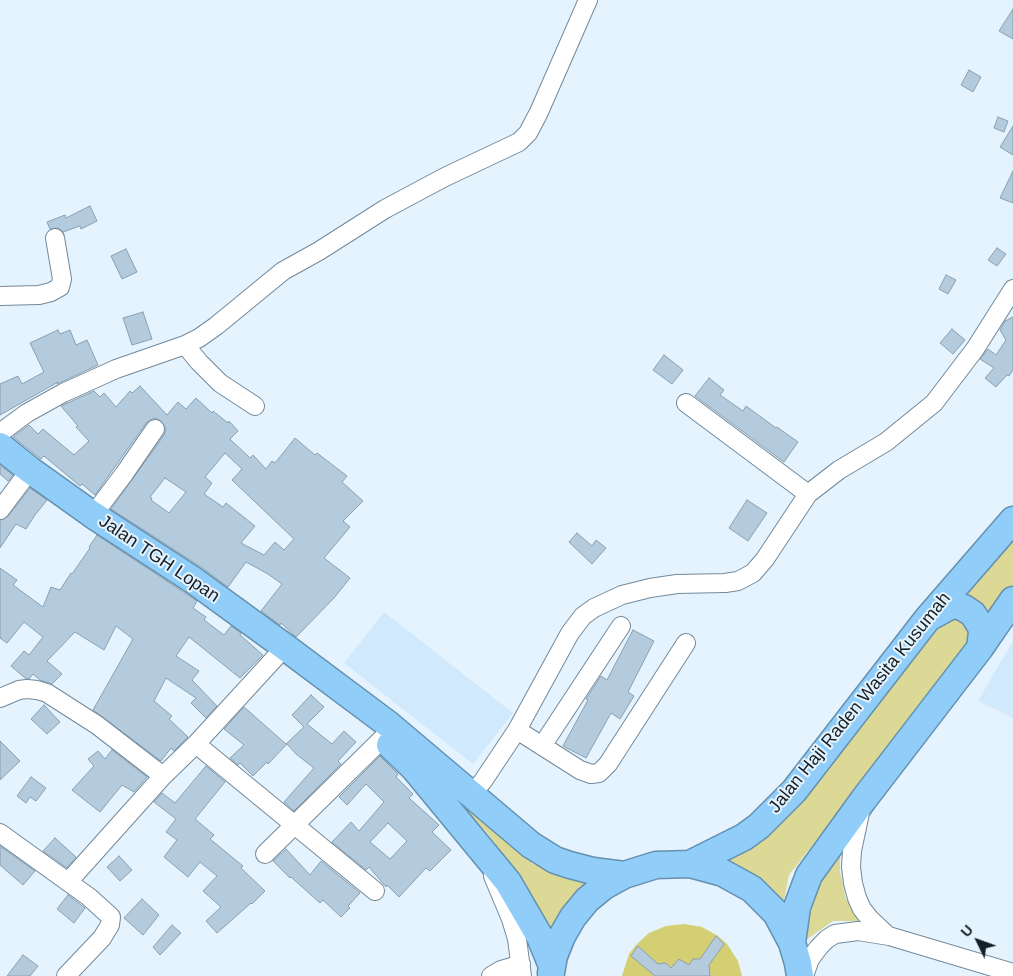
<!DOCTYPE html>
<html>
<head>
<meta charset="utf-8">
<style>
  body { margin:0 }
  #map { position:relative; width:1013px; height:976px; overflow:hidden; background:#e4f3fe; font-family:Arial,sans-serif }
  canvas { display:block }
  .north { position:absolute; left:953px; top:916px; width:50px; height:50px; -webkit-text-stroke:4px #e4f3fe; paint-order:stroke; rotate:312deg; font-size:14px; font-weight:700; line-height:20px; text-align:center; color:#161f25 }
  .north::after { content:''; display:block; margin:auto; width:18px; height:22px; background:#161f25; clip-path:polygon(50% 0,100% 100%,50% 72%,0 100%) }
</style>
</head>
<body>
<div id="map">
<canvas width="1013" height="976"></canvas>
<div class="north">U</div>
</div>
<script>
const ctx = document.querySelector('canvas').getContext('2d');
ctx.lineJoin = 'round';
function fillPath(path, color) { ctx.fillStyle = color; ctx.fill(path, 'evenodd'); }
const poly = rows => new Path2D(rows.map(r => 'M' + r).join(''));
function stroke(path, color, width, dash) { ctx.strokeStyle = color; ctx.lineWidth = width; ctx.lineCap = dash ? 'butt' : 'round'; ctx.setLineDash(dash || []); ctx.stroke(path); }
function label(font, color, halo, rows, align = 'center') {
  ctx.font = font + ' Arial,sans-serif'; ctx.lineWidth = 4; ctx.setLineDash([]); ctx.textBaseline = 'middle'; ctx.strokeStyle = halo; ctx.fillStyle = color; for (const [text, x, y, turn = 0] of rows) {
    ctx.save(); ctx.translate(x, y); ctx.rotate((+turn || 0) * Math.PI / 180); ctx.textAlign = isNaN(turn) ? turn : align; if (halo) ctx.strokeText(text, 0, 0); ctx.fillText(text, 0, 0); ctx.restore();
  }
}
const built = poly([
  [384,612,513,713,473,764,344,663],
  [1013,641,1013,718,978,701]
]);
const green = poly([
  [1013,532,1013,593,993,625,962,597],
  [960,609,975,637,789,875,782,910,760,877,726,861,944,611],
  [427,769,533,864,601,876,551,939,518,874,488,834],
  [840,841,840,871,846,899,863,921,833,921,806,940,811,874]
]);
const water = poly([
  [684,924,702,927,718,936,727,944,738,961,742,976,622,976,629,954,636,945,649,933,666,926]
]);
const building = poly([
  [1013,9,1013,39,999,31,1013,9],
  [969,70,981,77,973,92,961,85,969,70],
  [998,117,1008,121,1004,132,994,128,998,117],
  [1013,126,1013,155,1000,147,1013,126],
  [1013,171,1013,203,1000,198,1013,171],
  [90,206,97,221,81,229,80,226,63,232,58,228,50,229,47,222,65,215,66,218,90,206],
  [997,248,1006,254,997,266,988,260,997,248],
  [126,249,137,272,122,279,111,256,126,249],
  [946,275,956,280,948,294,939,289,946,275],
  [143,312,152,339,132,345,123,318,143,312],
  [1013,317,1013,370,1009,376,1007,375,996,387,985,378,994,368,980,359,988,349,996,355,1006,340,1000,330,1005,321,1013,317],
  [952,329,965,340,953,354,940,343,952,329],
  [58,330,60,334,70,330,76,345,87,340,98,365,57,384,58,382,0,415,0,384,18,376,22,384,44,372,30,343,58,330],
  [664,355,683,370,672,384,653,370,664,355],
  [709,378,724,390,720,395,743,411,746,406,776,428,777,427,798,442,784,462,695,396,709,378],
  [140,386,167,415,178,402,186,409,196,398,212,413,213,411,228,423,229,421,238,431,230,439,250,458,253,455,266,469,272,461,275,463,295,438,315,455,317,453,347,476,342,482,363,501,343,521,350,527,324,558,350,578,334,598,296,637,281,623,280,625,261,611,282,584,268,574,246,562,228,587,201,567,111,509,164,435,166,429,161,421,155,418,150,420,146,423,95,495,82,484,80,486,44,456,41,459,13,437,29,425,38,434,43,429,74,455,89,441,76,427,78,426,61,406,94,391,100,397,104,393,116,407,130,391,132,393,140,386],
  [225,453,242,469,232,480,294,539,284,550,275,542,264,555,241,543,255,526,226,503,223,507,204,494,212,483,205,477,225,453],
  [165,478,186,492,169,513,151,500,152,498,150,497,165,478],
  [0,465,13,475,8,481,0,474,0,465],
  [30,488,47,500,35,515,26,529,16,524,0,548,0,520,8,516,30,488],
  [747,500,767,513,748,541,729,528,747,500],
  [577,533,592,546,596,540,606,548,592,564,569,542,577,533],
  [97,535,197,601,193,608,206,617,204,620,224,635,231,626,241,633,240,635,263,655,240,678,189,637,176,656,199,671,192,680,217,706,206,718,191,703,196,698,166,678,154,701,172,716,169,719,188,737,174,751,171,748,161,761,93,710,133,639,116,626,104,650,75,632,47,661,62,674,52,684,40,680,33,674,29,679,25,678,11,666,24,651,29,655,43,637,24,622,7,643,0,638,0,568,17,580,13,585,43,607,51,587,60,590,71,573,72,574,90,548,89,547,97,535],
  [633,630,654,641,628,692,634,696,620,719,611,713,586,758,563,746,588,700,586,699,601,676,607,680,633,630],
  [311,695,324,707,307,724,332,744,344,731,356,742,338,761,341,764,294,811,284,802,314,768,296,754,287,744,268,764,267,762,253,776,240,763,238,765,230,758,244,745,224,729,244,707,286,744,304,727,292,715,311,695],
  [44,705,60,722,47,734,31,719,44,705],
  [0,741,20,761,0,780,0,741],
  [112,750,147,777,134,792,122,785,100,812,72,790,94,766,88,759,98,751,105,759,112,750],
  [380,756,398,774,396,777,413,794,409,798,439,825,432,832,451,850,430,871,426,868,399,897,387,885,386,887,369,867,366,870,332,842,351,822,359,831,384,802,366,784,347,805,339,797,380,756],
  [388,823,407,841,390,859,370,842,388,823],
  [206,766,225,782,195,819,214,835,210,839,243,866,241,868,265,891,252,904,251,903,217,933,206,921,221,907,203,891,217,876,200,862,188,877,164,857,177,840,166,832,176,819,154,802,162,793,175,803,206,766],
  [31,777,46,788,36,801,30,797,26,803,17,796,31,777],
  [55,838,76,857,67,868,43,851,55,838],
  [0,846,35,871,23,885,0,865,0,846],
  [286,849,310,875,321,861,360,893,348,906,350,908,341,917,323,900,320,903,291,877,290,878,273,861,286,849],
  [119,856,132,870,120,881,107,867,119,856],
  [68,895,85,908,74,923,57,909,68,895],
  [142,899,159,915,143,935,124,918,142,899],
  [172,925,181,933,160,955,153,947,172,925],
  [716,936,724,944,709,965,710,976,655,976,631,956,638,946,658,964,666,963,671,968,679,959,689,965,693,959,700,959,716,936],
  [23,955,38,966,30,976,7,976,23,955]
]);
const minor = poly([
  [0,296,39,295,51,292,60,287,62,279,55,238],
  [185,345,199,362,220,383,255,406],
  [686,403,808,494],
  [0,433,27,413,63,393,116,369,185,345,199,338,216,326,283,271,319,251,385,209,445,177,519,142,528,133,539,112,588,0],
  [0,510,30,470],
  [93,515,124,474,155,429],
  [0,698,19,690,27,689,37,690,47,693,97,725,163,776],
  [517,730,580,770,591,774,599,773,608,764,686,643],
  [196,744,375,891],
  [542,746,621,626],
  [471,795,483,781,517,730,570,633,583,616,594,608,622,595,650,588,677,584,725,583,738,581,753,573,765,559,808,494,839,470,886,442,934,403,975,349,1013,289],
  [860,813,852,851,851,867,853,883,857,898,862,909,870,919,888,936],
  [0,833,89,897,111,917,110,925,102,938,66,976],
  [265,854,383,738],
  [493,876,511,919,517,939,522,976],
  [68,882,163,776,196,744,285,647],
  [491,976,501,970,521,964],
  [804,976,810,959,819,947,827,939,835,934,858,931,889,936,1013,973]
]);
const highway = poly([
  [0,446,30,470,93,515,193,580,285,647,388,724,531,845,555,860,570,865,593,871,624,875],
  [930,617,950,606,955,605,964,608,973,614,981,627,982,632,980,648],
  [390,745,414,768,508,882,540,937,552,966],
  [690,864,744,837,759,826,794,791,928,618,1013,520],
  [792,943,797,907,809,875,864,799,980,648,1013,600],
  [551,973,554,956,562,936,573,917,587,900,604,886,624,875,656,865,690,864,723,873,752,889,776,913,792,943,798,963,800,976]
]);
const streetNames = [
  ["Jalan TGH Lopan",159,559,34],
  ["Jalan Haji Raden Wasita Kusumah",860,703,-51]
];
fillPath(built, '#d0e9fc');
fillPath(green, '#dbd995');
fillPath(water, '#d3cf72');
fillPath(building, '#b4cbdd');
stroke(building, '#89a0b1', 1);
stroke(minor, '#73899a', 20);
stroke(highway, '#6590af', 29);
stroke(minor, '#fff', 18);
stroke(highway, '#90cdf9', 26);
label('18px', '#161f25', '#e4f3fe', streetNames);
</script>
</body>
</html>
